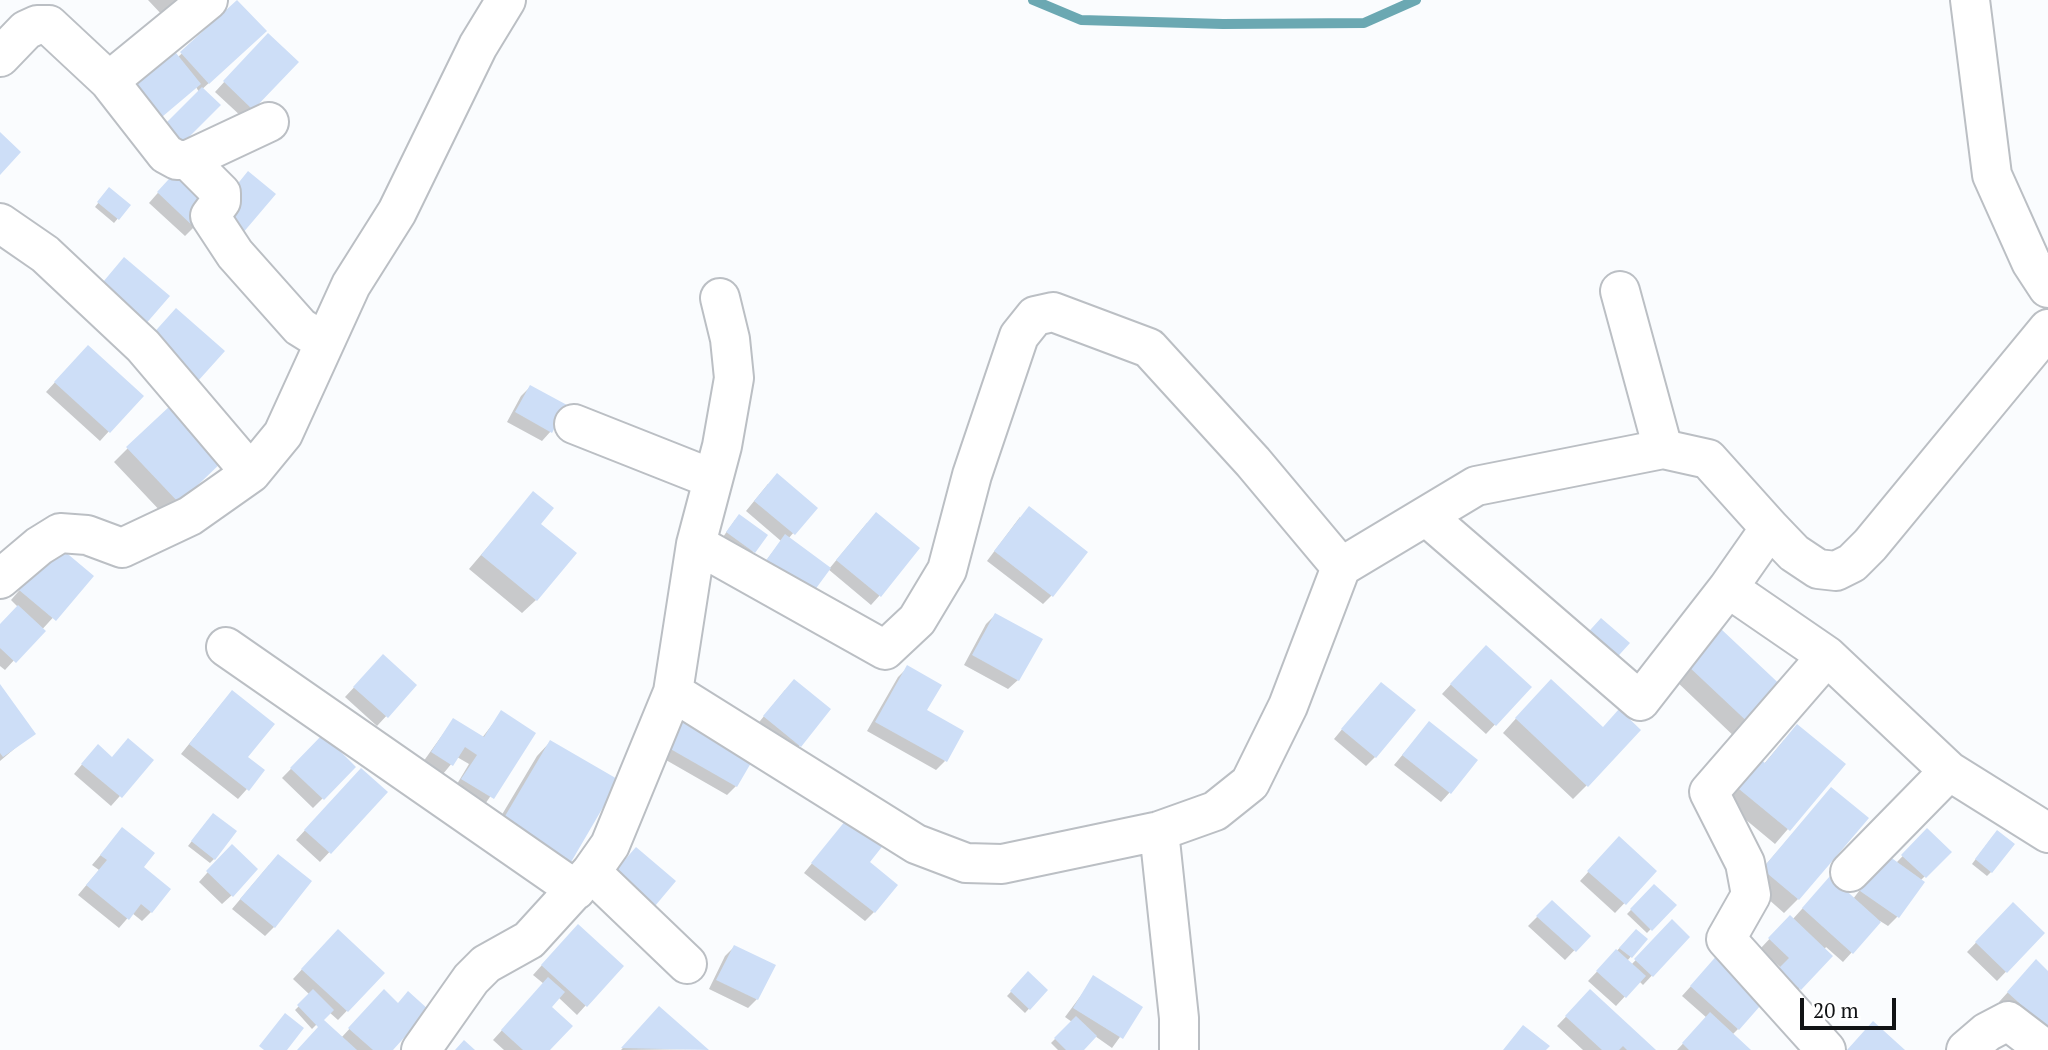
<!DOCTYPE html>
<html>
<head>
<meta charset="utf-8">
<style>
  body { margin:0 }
  #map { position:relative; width:2048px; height:1050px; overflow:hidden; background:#fafcfe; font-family:"PT Serif",serif }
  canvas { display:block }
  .scale { position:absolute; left:1800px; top:998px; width:96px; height:32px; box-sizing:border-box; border:4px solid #111315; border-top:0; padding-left:9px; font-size:21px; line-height:24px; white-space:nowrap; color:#111315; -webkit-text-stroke:5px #fff; paint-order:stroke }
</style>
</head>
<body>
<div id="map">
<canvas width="2048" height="1050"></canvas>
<div class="scale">20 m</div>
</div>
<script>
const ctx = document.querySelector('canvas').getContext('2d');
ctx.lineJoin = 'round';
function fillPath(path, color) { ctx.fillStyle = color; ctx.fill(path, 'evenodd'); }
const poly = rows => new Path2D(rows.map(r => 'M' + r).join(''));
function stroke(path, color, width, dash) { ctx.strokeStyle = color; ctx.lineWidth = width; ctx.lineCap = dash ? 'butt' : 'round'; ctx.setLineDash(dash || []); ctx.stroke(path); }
const shadow = poly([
  [148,0,182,0,164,17],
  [238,2,256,40,199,92,178,57],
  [259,44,296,62,243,118,215,92],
  [170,179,194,227,185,236,149,203],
  [106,193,129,205,114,223,95,207],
  [79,356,141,396,100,441,46,392],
  [530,387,551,431,542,441,507,422,521,396],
  [128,448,221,461,164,515,114,462],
  [768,484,815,508,788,539,829,569,867,523,880,595,871,605,828,569,752,579,781,541,746,511],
  [533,494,538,524,536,600,522,613,469,569],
  [1020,517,1052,595,1043,604,987,561],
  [735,520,753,552,749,556,723,537],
  [48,557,91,576,5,670,0,666,0,626,18,607,11,600],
  [995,615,1018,680,1008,689,964,665,986,624],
  [1708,645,1786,692,1739,741,1675,680],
  [1477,656,1530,687,1486,734,1442,694],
  [374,666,415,685,377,726,345,697],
  [907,668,945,761,936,770,867,731,898,677],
  [0,687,33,733,0,761],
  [785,690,800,745,791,754,756,726],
  [1372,693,1375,757,1366,766,1334,739],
  [1537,695,1587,785,1573,799,1503,733],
  [223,702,246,757,263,771,238,799,181,754],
  [501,713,534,733,483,807,454,789,469,764,457,757,443,774,423,762,453,720,482,738],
  [1429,723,1450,792,1441,802,1394,765],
  [675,727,736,786,727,795,659,756],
  [323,736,354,767,313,808,282,778],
  [1784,740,1843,765,1775,844,1716,795,1764,764],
  [550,742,617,781,485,843,537,756],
  [89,756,111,758,151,761,111,806,74,774],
  [352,779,385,793,320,862,296,840],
  [1831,789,1798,899,1784,913,1750,883],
  [850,817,867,863,874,912,865,921,804,873],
  [209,819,214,859,210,863,188,846],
  [122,830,141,867,151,912,142,921,132,913,119,928,78,895,99,870,92,865],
  [1927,831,1949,852,1920,881,1897,917,1888,926,1880,921,1843,962,1826,947,1824,950,1831,956,1790,998,1781,968,1760,949,1790,917,1792,920,1821,888,1853,899,1878,866,1896,863],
  [1993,836,1991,872,1987,876,1972,864],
  [1610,848,1655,871,1615,913,1580,881],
  [223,855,232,895,222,904,199,882],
  [269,865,274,927,265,936,232,909],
  [1654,886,1674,905,1647,933,1627,914],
  [1552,902,1588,936,1565,960,1528,926],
  [2013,904,2043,933,1997,981,1967,952],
  [1672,922,1688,937,1643,985,1639,981,1616,1006,1588,981,1632,935,1646,939,1627,961,1631,965],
  [569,935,586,1005,577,1015,558,997,549,1007,548,1050,504,1050,493,1040,544,984,533,975],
  [329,940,383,973,338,1020,329,1012,312,1029,295,1010,310,995,293,979],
  [734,947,757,999,748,1008,709,989,725,956],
  [1710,965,1738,1029,1732,1035,1749,1050,1677,1050,1707,1018,1682,996],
  [2027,971,2048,973,2042,1041,1999,1002],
  [1028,974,1046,990,1025,1013,1007,996],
  [1094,978,1141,1008,1112,1048,1095,1036,1082,1050,1058,1050,1051,1043,1072,1022,1065,1017],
  [375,1001,391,1050,298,1050,341,1038],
  [1581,1001,1653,1050,1583,1050,1557,1026],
  [650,1017,705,1049,621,1050]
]);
const stream = poly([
  [1033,0,1081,20,1223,24,1364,23,1416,0]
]);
const building = poly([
  [237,0,267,31,209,84,180,52],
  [268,33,299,62,253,110,223,81],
  [172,48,201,84,156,122,126,86],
  [202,87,221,105,181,145,162,127],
  [0,132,21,152,0,175],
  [179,168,219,204,196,229,157,192],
  [248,171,276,194,242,234,215,212],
  [109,187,131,205,119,220,97,202],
  [124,257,170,296,144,326,98,288],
  [176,308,225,351,198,381,150,337],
  [88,345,144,396,110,433,54,382],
  [530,385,567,405,552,433,515,412],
  [171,405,223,461,179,503,126,447],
  [777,473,818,508,795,535,754,501],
  [533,491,554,508,541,524,577,553,537,601,481,555],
  [1029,506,1088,552,1053,597,994,551],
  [876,512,920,548,881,597,836,560],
  [739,514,768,535,755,553,726,532],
  [785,534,831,568,806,602,760,569],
  [57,545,94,576,56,621,19,590],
  [18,605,46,631,16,663,0,648,0,624],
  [995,613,1043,639,1019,681,972,655],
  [1601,618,1630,643,1611,664,1582,639],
  [1721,629,1788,692,1754,728,1687,665],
  [1486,645,1532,687,1496,726,1450,684],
  [383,654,417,685,388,718,353,687],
  [907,665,942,685,927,710,964,731,947,762,875,722],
  [794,679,831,709,801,747,763,716],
  [1551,679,1603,727,1619,709,1641,730,1588,787,1515,718],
  [1381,682,1416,710,1376,758,1341,729],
  [0,684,36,734,3,757,0,753],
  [232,690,275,724,248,757,265,770,249,791,189,744],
  [501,710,536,733,494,799,461,779,477,755,465,747,453,766,431,752,453,718,484,737],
  [684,716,755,756,737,787,667,747],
  [1429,721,1478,760,1451,794,1402,755],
  [1797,724,1846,764,1790,831,1728,780,1752,752,1765,763],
  [323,734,356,767,324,800,290,768],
  [128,738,154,760,122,798,81,764,98,744,112,757],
  [550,740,619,780,567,869,498,828],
  [361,768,388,792,331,854,304,830],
  [1831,787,1869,818,1799,900,1762,869],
  [213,813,237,831,215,860,191,841],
  [850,815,885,843,870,862,898,885,875,913,811,863],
  [122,827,155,853,144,867,171,889,152,913,141,904,129,920,86,885,107,860,100,855],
  [1927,828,1952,852,1926,878,1901,855],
  [1997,830,2015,844,1992,873,1975,859],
  [1619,836,1657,871,1626,905,1587,871],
  [232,844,258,869,233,897,206,871],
  [636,847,676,881,655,906,615,871],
  [278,854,312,881,275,928,240,899],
  [1886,854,1925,882,1899,918,1860,891],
  [1830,876,1881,922,1853,954,1802,908],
  [1654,884,1677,905,1652,931,1630,909],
  [1552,900,1591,936,1576,952,1536,916],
  [2013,902,2045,933,2007,973,1975,942],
  [1790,915,1833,956,1801,990,1778,969,1789,958,1768,938],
  [1672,919,1690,937,1653,977,1634,959],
  [578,924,624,966,587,1007,541,965],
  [338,929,385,973,348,1012,301,969],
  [1636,929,1648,939,1632,958,1619,948],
  [734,945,776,965,758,1000,716,980],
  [1616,949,1646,976,1626,998,1596,971],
  [1719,953,1768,997,1739,1030,1690,986],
  [2036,959,2048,971,2048,1029,2007,992],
  [1028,971,1048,990,1030,1010,1010,991],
  [1093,975,1143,1007,1123,1039,1073,1008],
  [548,977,565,992,552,1007,573,1026,550,1050,523,1050,501,1030],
  [313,989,334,1010,324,1020,357,1050,297,1050,318,1027,297,1005],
  [384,989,398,1003,408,991,429,1010,393,1050,373,1050,348,1028],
  [1590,989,1656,1050,1627,1050,1623,1046,1619,1050,1602,1050,1565,1016],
  [659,1006,709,1050,621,1048],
  [1710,1012,1751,1050,1689,1050,1682,1043],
  [285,1013,304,1028,287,1050,264,1050,259,1046],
  [1076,1016,1097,1036,1084,1050,1066,1050,1054,1038],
  [1873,1021,1905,1050,1847,1050],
  [1523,1025,1550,1046,1546,1050,1503,1050],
  [464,1040,475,1050,455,1050]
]);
const minor = poly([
  [1970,0,1992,175,2031,262,2048,288],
  [0,57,26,30,37,25,49,25,109,81,166,154,177,160,188,160,269,122],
  [109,81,208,0],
  [188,160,221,193,221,201,210,216,235,254,300,327,324,342],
  [0,223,45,254,143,346,251,473],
  [1620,291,1663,449],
  [574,424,713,479],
  [1426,516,1640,701,1728,588,1770,528,1794,553,1818,569,1836,571,1852,563,1870,545,2048,329],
  [1341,567,1476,486,1663,449,1708,459,1770,528],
  [0,579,39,546,60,533,87,535,122,548,190,516,251,473,283,434,351,285,397,212,478,46,506,0],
  [1728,588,1827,656,1949,771,2048,833],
  [226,647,576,890],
  [673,692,916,844,966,863,1002,864,1159,831,1215,811,1250,783,1288,706,1341,567,1253,462,1149,348,1053,312,1035,316,1019,336,972,475,947,570,917,620,885,650,696,544],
  [1159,831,1179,1018,1179,1050],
  [591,872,687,964],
  [1850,872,1949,771],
  [421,1050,471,979,486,964,529,940,591,872,610,845,673,692,696,544,722,446,734,378,730,339,720,298],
  [1826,1050,1726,939,1751,895,1745,863,1709,792,1827,656],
  [1966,1050,1987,1032,2008,1021,2046,1050]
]);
fillPath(shadow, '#0003');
stroke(stream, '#6ba8b2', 10);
fillPath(building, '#cddef7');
stroke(minor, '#bbbfc4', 42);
stroke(minor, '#fff', 38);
</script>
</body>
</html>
